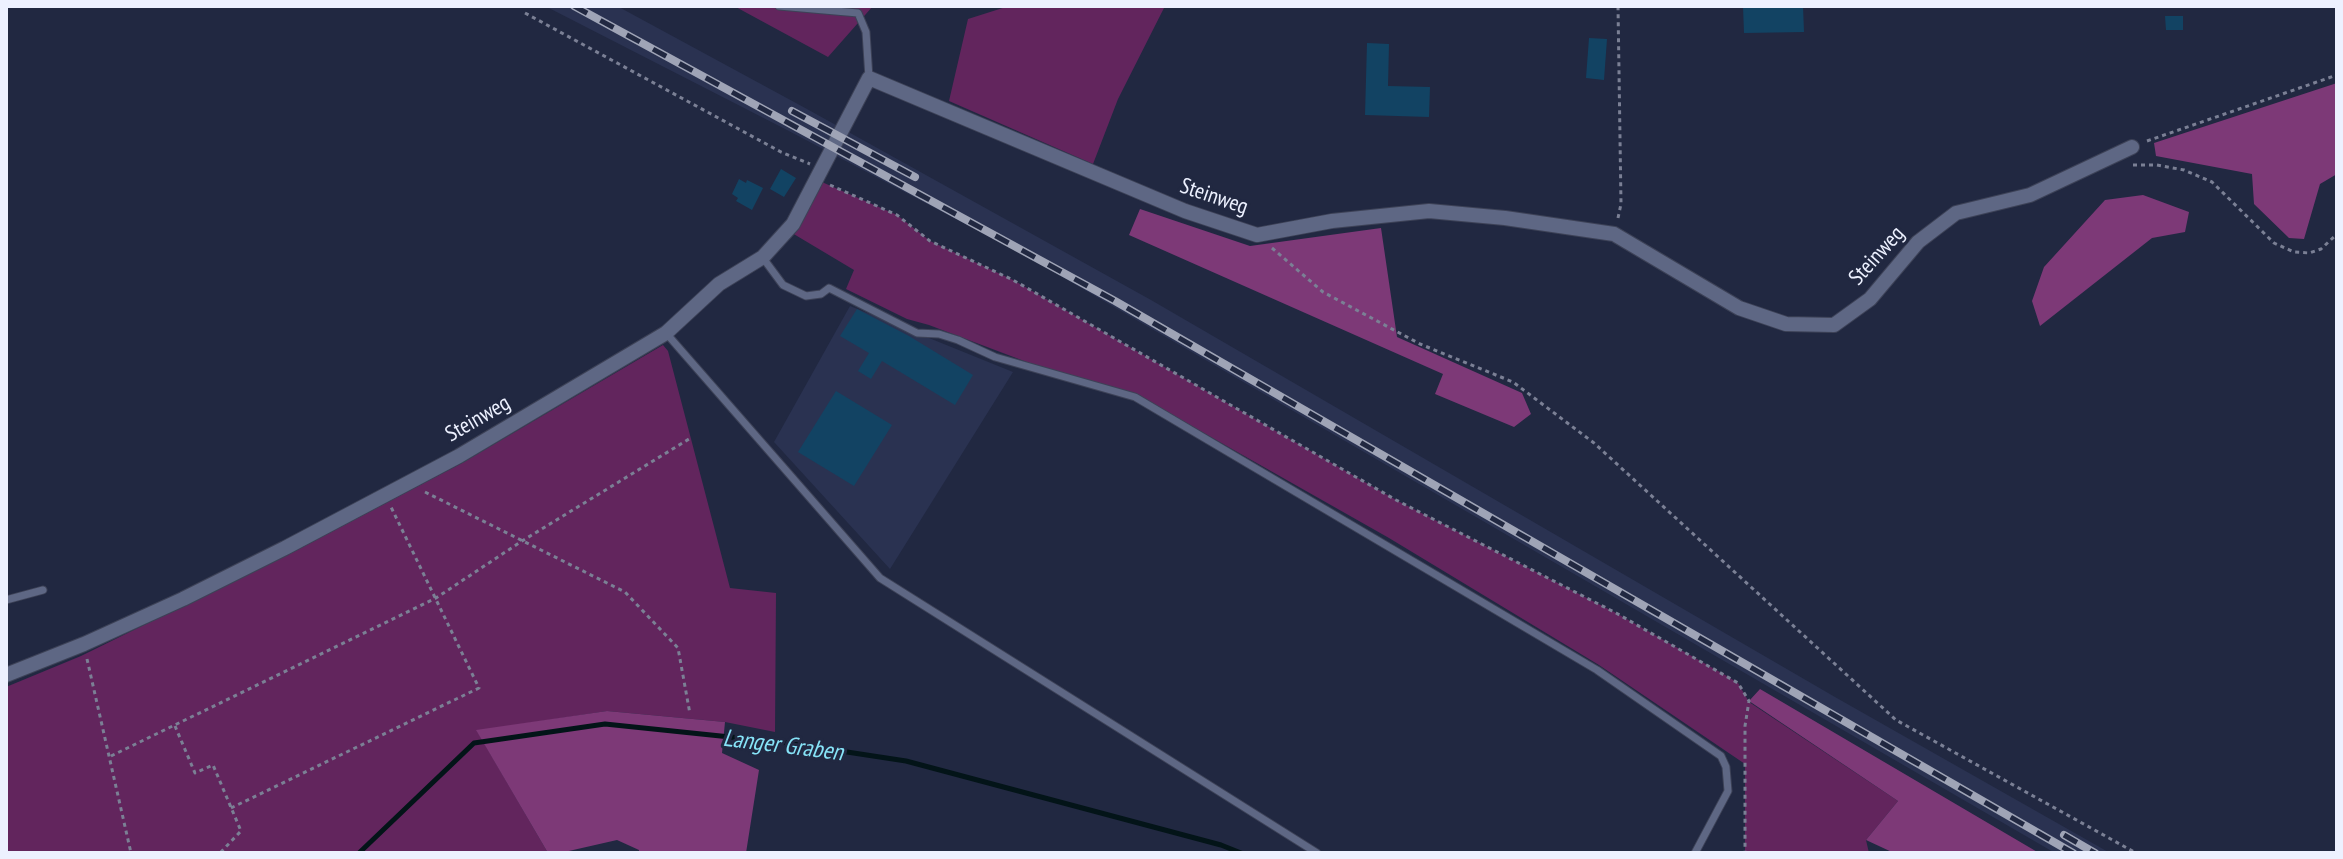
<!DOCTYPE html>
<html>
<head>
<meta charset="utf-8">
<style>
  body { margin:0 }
  #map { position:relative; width:2343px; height:859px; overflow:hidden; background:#212841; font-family:"PT Sans Narrow",sans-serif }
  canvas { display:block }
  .frame { position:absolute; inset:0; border:8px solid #edf1ff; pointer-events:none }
</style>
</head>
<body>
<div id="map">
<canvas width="2343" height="859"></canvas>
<div class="frame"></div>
</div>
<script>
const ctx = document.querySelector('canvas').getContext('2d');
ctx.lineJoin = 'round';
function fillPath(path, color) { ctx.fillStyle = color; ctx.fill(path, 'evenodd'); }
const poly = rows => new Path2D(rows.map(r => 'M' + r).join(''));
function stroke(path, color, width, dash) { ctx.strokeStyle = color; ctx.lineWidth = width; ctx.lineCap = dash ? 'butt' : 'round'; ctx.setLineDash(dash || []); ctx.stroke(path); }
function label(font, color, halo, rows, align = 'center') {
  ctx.font = font + ' "PT Sans Narrow",sans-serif'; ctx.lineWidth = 6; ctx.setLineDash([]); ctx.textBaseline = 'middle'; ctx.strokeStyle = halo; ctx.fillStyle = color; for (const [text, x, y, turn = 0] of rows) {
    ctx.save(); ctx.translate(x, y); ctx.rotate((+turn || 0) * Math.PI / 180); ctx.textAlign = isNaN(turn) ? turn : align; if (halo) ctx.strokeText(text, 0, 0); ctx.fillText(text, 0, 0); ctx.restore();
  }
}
const built = poly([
  [545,6,617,6,807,109,1151,300,1835,697,2110,853,2055,853,1028,257,787,130],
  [850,306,1013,372,890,569,774,442]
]);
const green = poly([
  [734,6,873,6,828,57],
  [1009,6,1165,6,1118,99,1093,164,949,101,968,19],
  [815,179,897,215,930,241,1013,280,1396,500,1616,613,1725,675,1738,683,1749,702,1898,801,1866,840,1869,853,1745,853,1745,764,1599,665,1389,538,1135,394,1032,364,929,325,907,319,846,289,854,270,787,230],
  [663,345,668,351,730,588,776,593,775,732,725,722,607,711,477,731,548,853,6,853,6,687,81,656,290,553,462,463]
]);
const forest = poly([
  [2337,83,2337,174,2320,184,2304,239,2289,238,2254,204,2252,174,2156,156,2154,143],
  [2143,195,2189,212,2185,232,2152,238,2040,326,2032,301,2044,267,2105,200],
  [1140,209,1250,246,1381,228,1397,337,1522,393,1531,414,1514,427,1435,394,1443,374,1129,235],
  [1760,689,2039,853,1894,853,1866,840,1898,801,1749,701],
  [607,711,725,722,722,753,759,770,746,853,639,853,639,850,617,840,560,853,548,853,476,730]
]);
const stream = poly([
  [359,853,474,743,605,724,788,743,906,761,1221,845,1241,853]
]);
const building = poly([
  [1743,6,1803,6,1804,32,1744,33],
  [2165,16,2183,16,2183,30,2166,30],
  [1589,38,1607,39,1604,80,1586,78],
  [1367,43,1389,44,1388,86,1430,87,1429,117,1365,115],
  [781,169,796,178,784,197,770,189],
  [739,179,746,183,747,180,763,188,752,210,736,201,738,198,732,194],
  [857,309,909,336,973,375,955,405,882,361,871,379,858,371,869,353,840,336],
  [836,391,892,425,854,486,798,452]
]);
const path = poly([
  [525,13,781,152,810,164],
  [2147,141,2337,75],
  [2133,165,2157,165,2184,170,2212,182,2274,243,2294,252,2309,253,2321,249,2337,234],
  [830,185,897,215,930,241,1013,280,1396,500,1616,613,1738,683,1749,701,1745,726,1745,853],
  [1618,218,1621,204,1618,6],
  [1272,248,1323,292,1420,344,1513,382,1594,443,1896,720,2136,853],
  [425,492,625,592,678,648,690,714],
  [87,659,131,853],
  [175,726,195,773,213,765,241,831,220,853],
  [111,756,436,598,522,541,689,439],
  [231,808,479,688,391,507]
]);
const lane = poly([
  [779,6,858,13,866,32,869,78],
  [763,258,783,285,806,296,821,294,829,288,917,333,939,334,958,340,995,357,1135,397,1597,670,1721,756,1726,767,1728,791,1695,853],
  [666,333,880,578,1317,853],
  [6,600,43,590]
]);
const street = poly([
  [6,675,84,644,183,599,285,548,459,456,666,333,719,284,763,257,793,224,869,78,1185,211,1257,235,1332,221,1429,211,1505,218,1614,234,1739,308,1786,324,1834,325,1870,299,1918,242,1956,213,2030,195,2132,147]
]);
const rail = poly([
  [574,6,1115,301,2073,853],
  [792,111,915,177],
  [2064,835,2095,853]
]);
const streetNames = [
  ["Steinweg",1214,197,19],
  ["Steinweg",1877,256,-48],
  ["Steinweg",478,419,-30]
];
const waterNames = [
  ["Langer Graben",783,746,7]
];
fillPath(built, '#2a3251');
fillPath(green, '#62255d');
fillPath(forest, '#7d3977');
stroke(stream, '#031418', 5);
fillPath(building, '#124363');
stroke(lane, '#3d4257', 9);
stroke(street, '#3d4257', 16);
stroke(path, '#7b8095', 3, [4, 4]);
stroke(lane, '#5e6784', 7);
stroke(street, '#5e6784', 14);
stroke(rail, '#9fa4b6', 8);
stroke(rail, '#212841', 5, [15]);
label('22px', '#edf1ff', '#212841', streetNames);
label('italic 24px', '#87e4f8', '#212841', waterNames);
</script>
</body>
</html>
